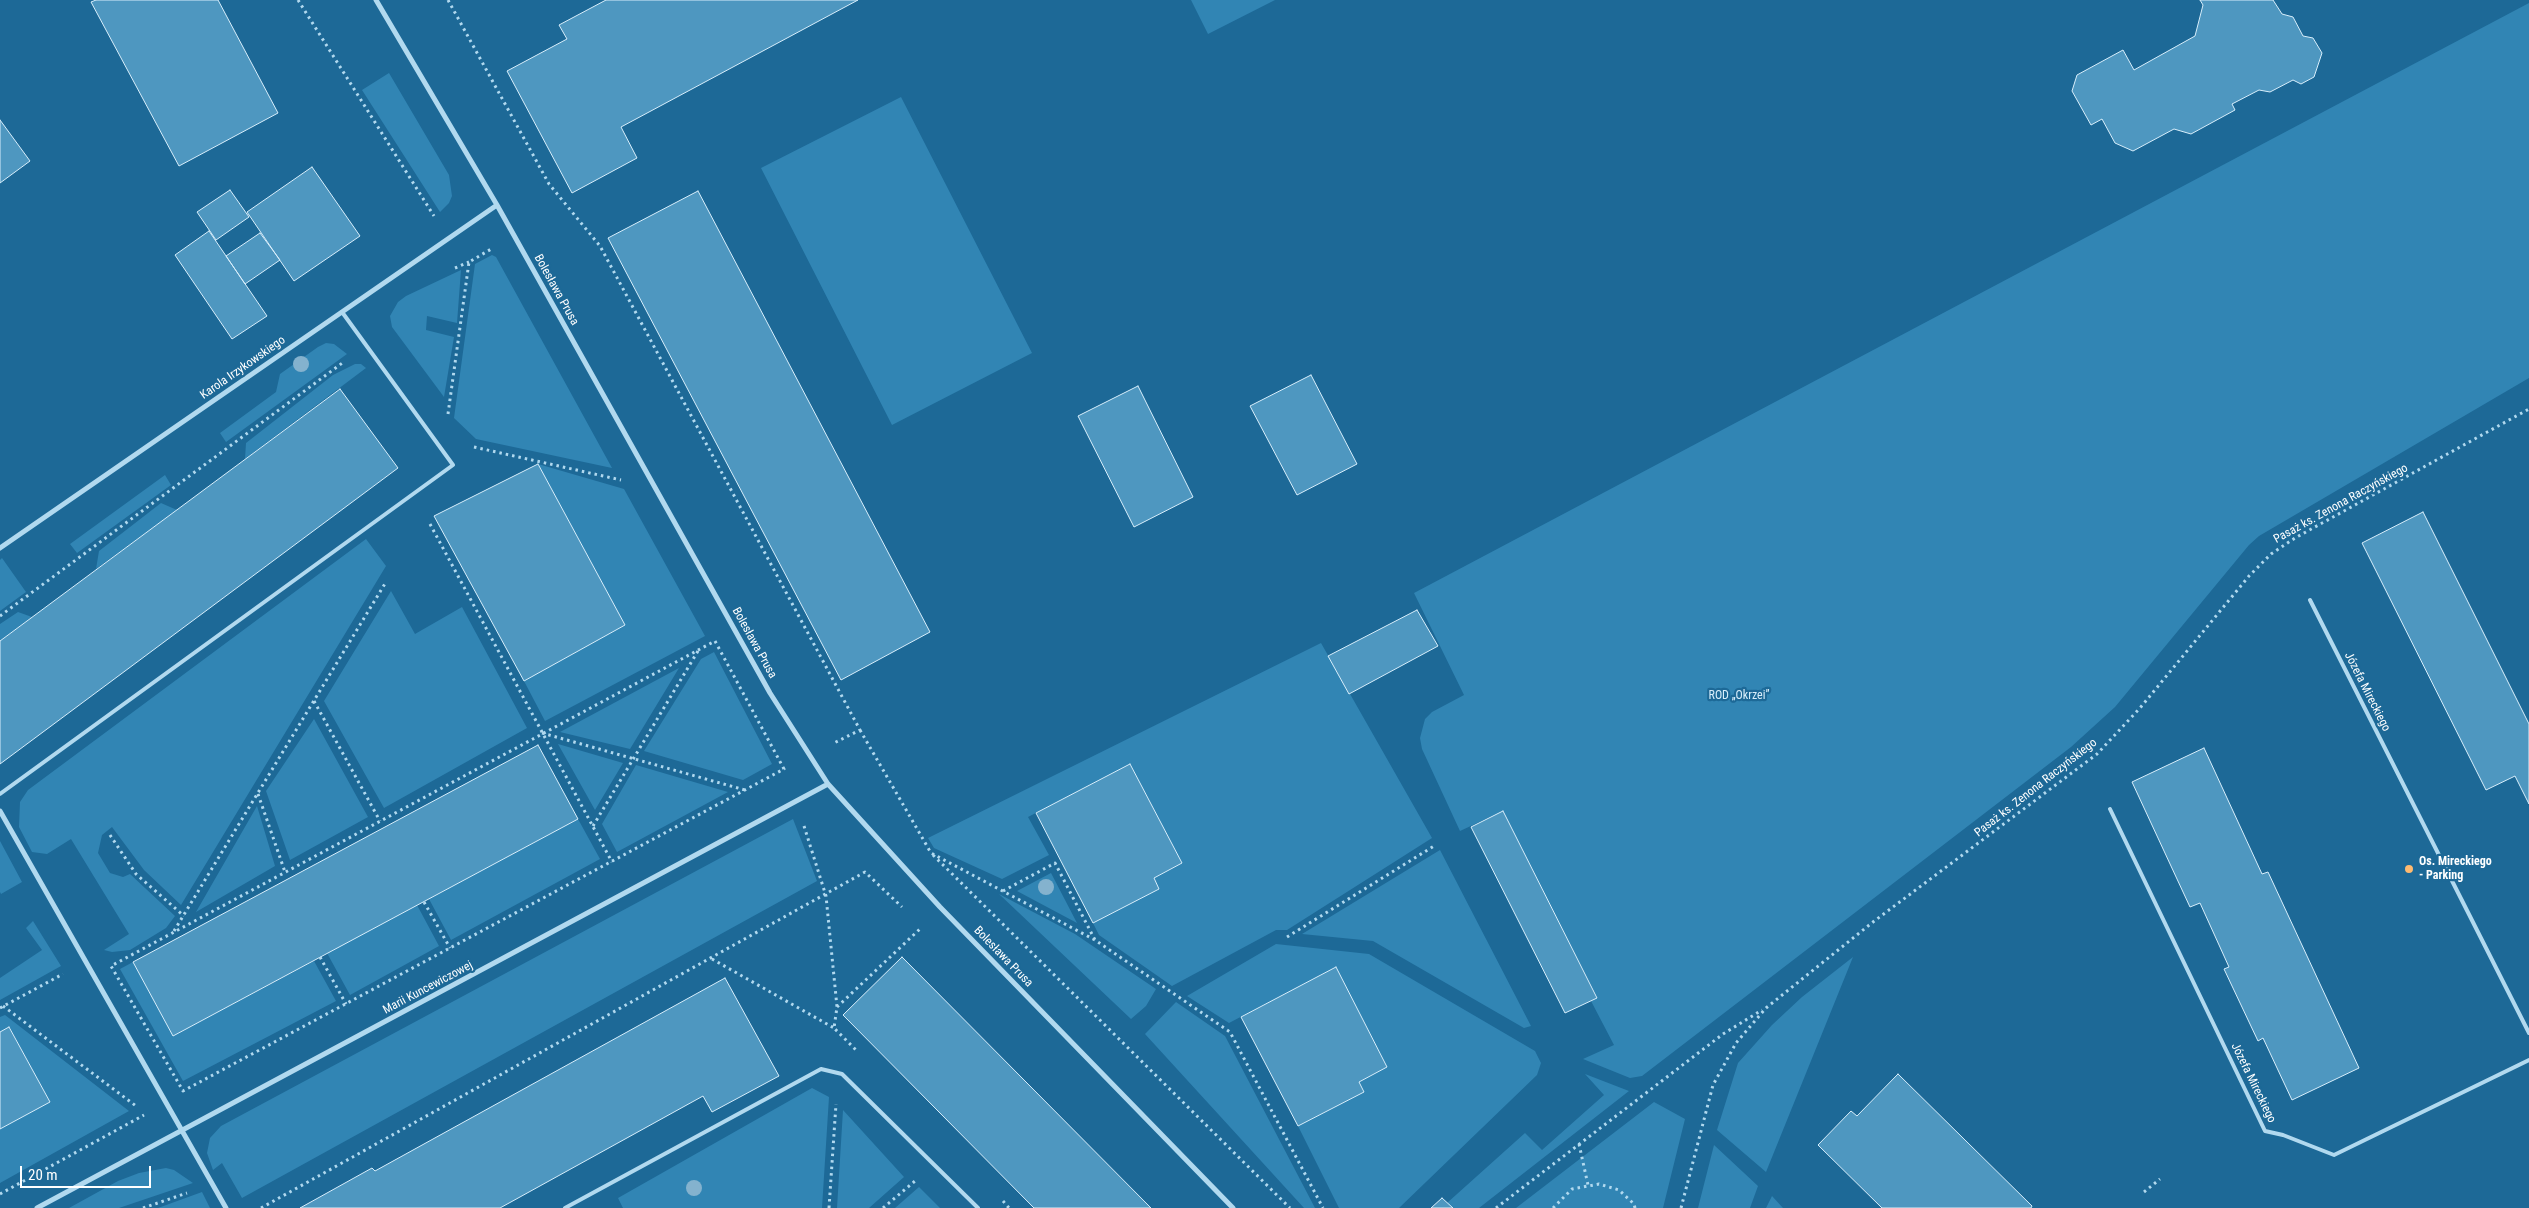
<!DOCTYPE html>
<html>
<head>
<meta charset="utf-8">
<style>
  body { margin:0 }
  #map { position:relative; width:2529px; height:1208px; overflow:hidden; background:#1d6997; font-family:"Roboto Condensed",sans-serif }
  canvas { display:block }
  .scale { position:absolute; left:20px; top:1166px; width:131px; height:22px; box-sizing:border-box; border:2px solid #fff; border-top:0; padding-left:6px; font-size:15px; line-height:18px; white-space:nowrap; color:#fff; -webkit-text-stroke:4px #1d6997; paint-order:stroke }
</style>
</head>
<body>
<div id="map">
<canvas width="2529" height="1208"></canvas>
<div class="scale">20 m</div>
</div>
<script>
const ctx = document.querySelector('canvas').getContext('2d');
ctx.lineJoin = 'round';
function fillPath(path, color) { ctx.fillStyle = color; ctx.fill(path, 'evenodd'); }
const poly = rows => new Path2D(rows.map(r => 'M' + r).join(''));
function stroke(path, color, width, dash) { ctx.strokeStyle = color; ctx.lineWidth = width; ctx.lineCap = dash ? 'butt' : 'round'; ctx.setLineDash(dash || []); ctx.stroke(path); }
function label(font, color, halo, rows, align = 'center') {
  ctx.font = font + ' "Roboto Condensed",sans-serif'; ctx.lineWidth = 4.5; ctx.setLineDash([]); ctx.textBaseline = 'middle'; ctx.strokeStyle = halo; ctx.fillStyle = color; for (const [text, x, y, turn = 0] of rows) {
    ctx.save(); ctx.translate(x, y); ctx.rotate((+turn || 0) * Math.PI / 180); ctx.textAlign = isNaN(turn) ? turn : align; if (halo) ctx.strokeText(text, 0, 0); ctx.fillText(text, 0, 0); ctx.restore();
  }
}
const green = poly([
  [1191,0,1275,0,1208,34],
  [2529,3,2529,378,2259,536,2249,545,2115,707,2071,747,1642,1076,1630,1078,1583,1059,1614,1045,1591,1001,1597,997,1503,811,1460,831,1422,749,1420,738,1425,719,1432,712,1464,695,1414,593],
  [389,73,449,175,452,196,449,203,440,212,362,90],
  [901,97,1032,353,892,425,761,168],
  [492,255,496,257,612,468,476,439,454,418,475,264],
  [461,270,457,323,427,316,426,330,454,337,444,397,392,327,390,316,398,302,406,296],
  [326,343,334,344,347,354,226,442,220,433,276,392,280,374,318,347],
  [355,364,361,364,366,368,245,459,246,443,333,375],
  [538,464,624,489,705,636,545,721,524,681,625,625],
  [165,475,171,485,77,553,70,544],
  [161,503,177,510,96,569,99,551],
  [366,539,386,566,181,905,144,870,112,827,102,835,98,853,110,873,123,877,130,874,175,916,166,928,130,950,112,952,104,950,129,934,71,839,47,854,32,852,19,827,20,802,28,790],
  [2,558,26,592,0,611,0,560],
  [391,591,415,634,462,607,527,728,384,808,324,701],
  [18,612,32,617,0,641,0,624],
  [1321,643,1432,838,1287,930,1276,930,1172,986,1099,935,1093,923,1158,889,1154,878,1182,863,1130,764,1028,817,1049,855,1002,879,934,848,928,838],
  [714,652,772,764,743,780,644,751,701,659],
  [679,668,630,749,560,732],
  [314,719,368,817,290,860,266,791],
  [558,744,623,763,595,810],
  [636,765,728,792,617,852,602,824],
  [257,806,275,866,196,912],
  [578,819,600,859,451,940,429,899],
  [793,819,817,881,242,1198,222,1163,213,1170,207,1153,210,1138,221,1126],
  [0,841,22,882,1,894,0,892],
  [1440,850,1531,1026,1524,1028,1373,941,1302,934],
  [1051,873,1077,923,1017,891],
  [999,894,1075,934,1156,989,1146,1006,1131,1019],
  [417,905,439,946,350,995,327,953],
  [33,921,61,966,0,1000,0,978,42,950,26,928],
  [1276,944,1369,954,1535,1051,1541,1063,1537,1075,1399,1208,1339,1208,1298,1126,1364,1092,1359,1082,1387,1067,1336,967,1229,1023,1187,996],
  [1853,957,1766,1172,1717,1130,1738,1063,1772,1025,1802,997],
  [314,961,336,1001,183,1081,120,969,133,962,173,1036],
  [1176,1002,1225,1036,1315,1208,1304,1208,1145,1034],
  [5,1015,129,1111,0,1183,0,1129,50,1102,10,1028,0,1032,0,1017],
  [1585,1074,1629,1091,1479,1208,1453,1208,1447,1203,1525,1133,1542,1150,1604,1095],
  [812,1088,829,1097,822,1208,623,1208,618,1198],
  [1654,1102,1685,1119,1663,1208,1516,1208],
  [843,1110,904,1177,869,1208,837,1208],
  [1714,1145,1758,1186,1750,1208,1698,1208],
  [166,1168,174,1170,193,1183,119,1208,69,1208,118,1181,139,1173],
  [919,1187,940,1208,895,1208],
  [202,1192,210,1208,158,1208],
  [1772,1196,1783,1208,1766,1208]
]);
const building = poly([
  [96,0,218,0,278,113,179,166,91,2,96,0],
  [606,0,858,0,621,127,637,158,572,193,507,71,567,39,559,25,606,0],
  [2200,0,2273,0,2282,14,2293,17,2303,36,2313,38,2322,53,2314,77,2301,84,2293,80,2270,92,2259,90,2232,104,2235,110,2191,134,2174,129,2133,151,2115,143,2102,119,2091,125,2072,91,2077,75,2123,50,2134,70,2195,36,2203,5,2200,0],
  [0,120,30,161,0,183,0,120],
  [312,167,360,236,294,281,247,212,312,167],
  [230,190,249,217,216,240,197,212,230,190],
  [698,191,930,632,841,680,608,238,698,191],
  [209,231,267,316,232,339,175,255,209,231],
  [260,233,280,260,245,284,226,256,260,233],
  [1311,375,1357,464,1297,495,1250,406,1311,375],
  [1138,386,1193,497,1134,527,1078,416,1138,386],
  [340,389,398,468,0,764,0,641,340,389],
  [538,464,625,625,524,681,434,516,538,464],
  [2423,512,2529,724,2529,804,2515,776,2486,790,2362,543,2423,512],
  [1417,610,1438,646,1349,694,1328,656,1417,610],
  [538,745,578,819,173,1036,133,962,538,745],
  [2204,748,2262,874,2268,872,2359,1068,2292,1100,2263,1038,2258,1041,2224,969,2229,967,2200,903,2190,907,2132,782,2204,748],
  [1130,764,1182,863,1154,878,1159,889,1093,923,1036,813,1130,764],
  [1503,811,1597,998,1565,1013,1471,827,1503,811],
  [902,957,1151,1208,1034,1208,843,1015,902,957],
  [1336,967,1387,1067,1359,1082,1364,1092,1298,1126,1241,1017,1336,967],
  [725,978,779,1076,712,1112,703,1096,500,1208,300,1208,372,1168,375,1171,725,978],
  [9,1027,50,1102,0,1129,0,1032,9,1027],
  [1898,1074,2032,1206,2031,1208,1882,1208,1818,1145,1851,1111,1857,1116,1898,1074],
  [1442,1198,1453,1208,1431,1208,1442,1198]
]);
const path = poly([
  [298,0,434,216],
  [448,0,549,184,600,246,860,730,832,744],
  [455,268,469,262],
  [448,414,469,262,493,248],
  [474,447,621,480],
  [430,524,612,862],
  [0,616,345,361],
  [715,641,784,769,183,1091,111,966,715,641],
  [314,701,380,821],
  [860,730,931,853,1095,940,1230,1032,1323,1208],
  [542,733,745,790],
  [258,794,285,872],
  [593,826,698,651],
  [804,826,826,896,837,1007,834,1028,857,1051],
  [110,835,136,874,184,916],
  [933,855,1290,1208],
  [1003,891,1055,863,1095,940],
  [424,902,450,948],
  [174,931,386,582],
  [1287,937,1434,846],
  [320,957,346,1004],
  [712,959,834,1028],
  [3,1006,136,1106],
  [837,1007,922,927],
  [0,1008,63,974],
  [1579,1144,1588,1185],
  [2144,1192,2160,1179],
  [0,1194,144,1115],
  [1003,1201,1009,1208],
  [143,1208,187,1193],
  [261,1208,865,872,902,907],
  [829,1208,836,1104],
  [883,1208,915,1181],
  [1496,1208,1723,1034,1762,1010],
  [1553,1208,1572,1189,1599,1184,1619,1190,1634,1204,1635,1208],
  [1681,1208,1713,1085,1736,1043,1766,1008,1873,922,2097,754,2140,708,2249,576,2271,554,2295,538,2529,409]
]);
const service = poly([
  [2310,600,2529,1033],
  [0,794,453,465,342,312],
  [2110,809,2265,1131,2283,1135,2334,1155,2529,1060],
  [565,1208,821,1069,842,1074,978,1208]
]);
const minor = poly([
  [376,0,497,205,770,693,828,784,940,907,1233,1208],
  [0,548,497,205],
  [0,811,226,1208],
  [37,1208,828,784]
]);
const trees = [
  [301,364],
  [1046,887],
  [694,1188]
];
const markers = [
  [2409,869,5,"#feba70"]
];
const streetNames = [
  ["Bolesława Prusa",556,290,61],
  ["Karola Irzykowskiego",243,368,-35],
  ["Pasaż ks. Zenona Raczyńskiego",2341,504,-29],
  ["Bolesława Prusa",754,643,61],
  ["Józefa Mireckiego",2367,692,63],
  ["Pasaż ks. Zenona Raczyńskiego",2036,788,-38],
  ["Bolesława Prusa",1003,957,46],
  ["Marii Kuncewiczowej",428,988,-28],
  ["Józefa Mireckiego",2253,1083,64]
];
const parkNames = [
  ["ROD „Okrzei”",1739,696]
];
const poiNames = [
  ["Os. Mireckiego",2419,862],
  ["- Parking",2419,876]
];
fillPath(green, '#3185b4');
fillPath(building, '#4e97c0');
stroke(building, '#d8eefb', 1);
stroke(path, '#b1d9ef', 3, [2.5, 4]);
stroke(service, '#b1d9ef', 4);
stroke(minor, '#b1d9ef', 5);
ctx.fillStyle = '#84b2ce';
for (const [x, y] of trees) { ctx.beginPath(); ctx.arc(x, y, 8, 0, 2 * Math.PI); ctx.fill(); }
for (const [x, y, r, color] of markers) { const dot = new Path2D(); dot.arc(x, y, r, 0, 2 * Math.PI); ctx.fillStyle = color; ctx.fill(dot); stroke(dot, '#1d6997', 2); }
label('12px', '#fff', '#1d6997', streetNames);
label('12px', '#d8eefb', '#1d6997', parkNames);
label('bold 12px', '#fff', '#1d6997', poiNames, 'left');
</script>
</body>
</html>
